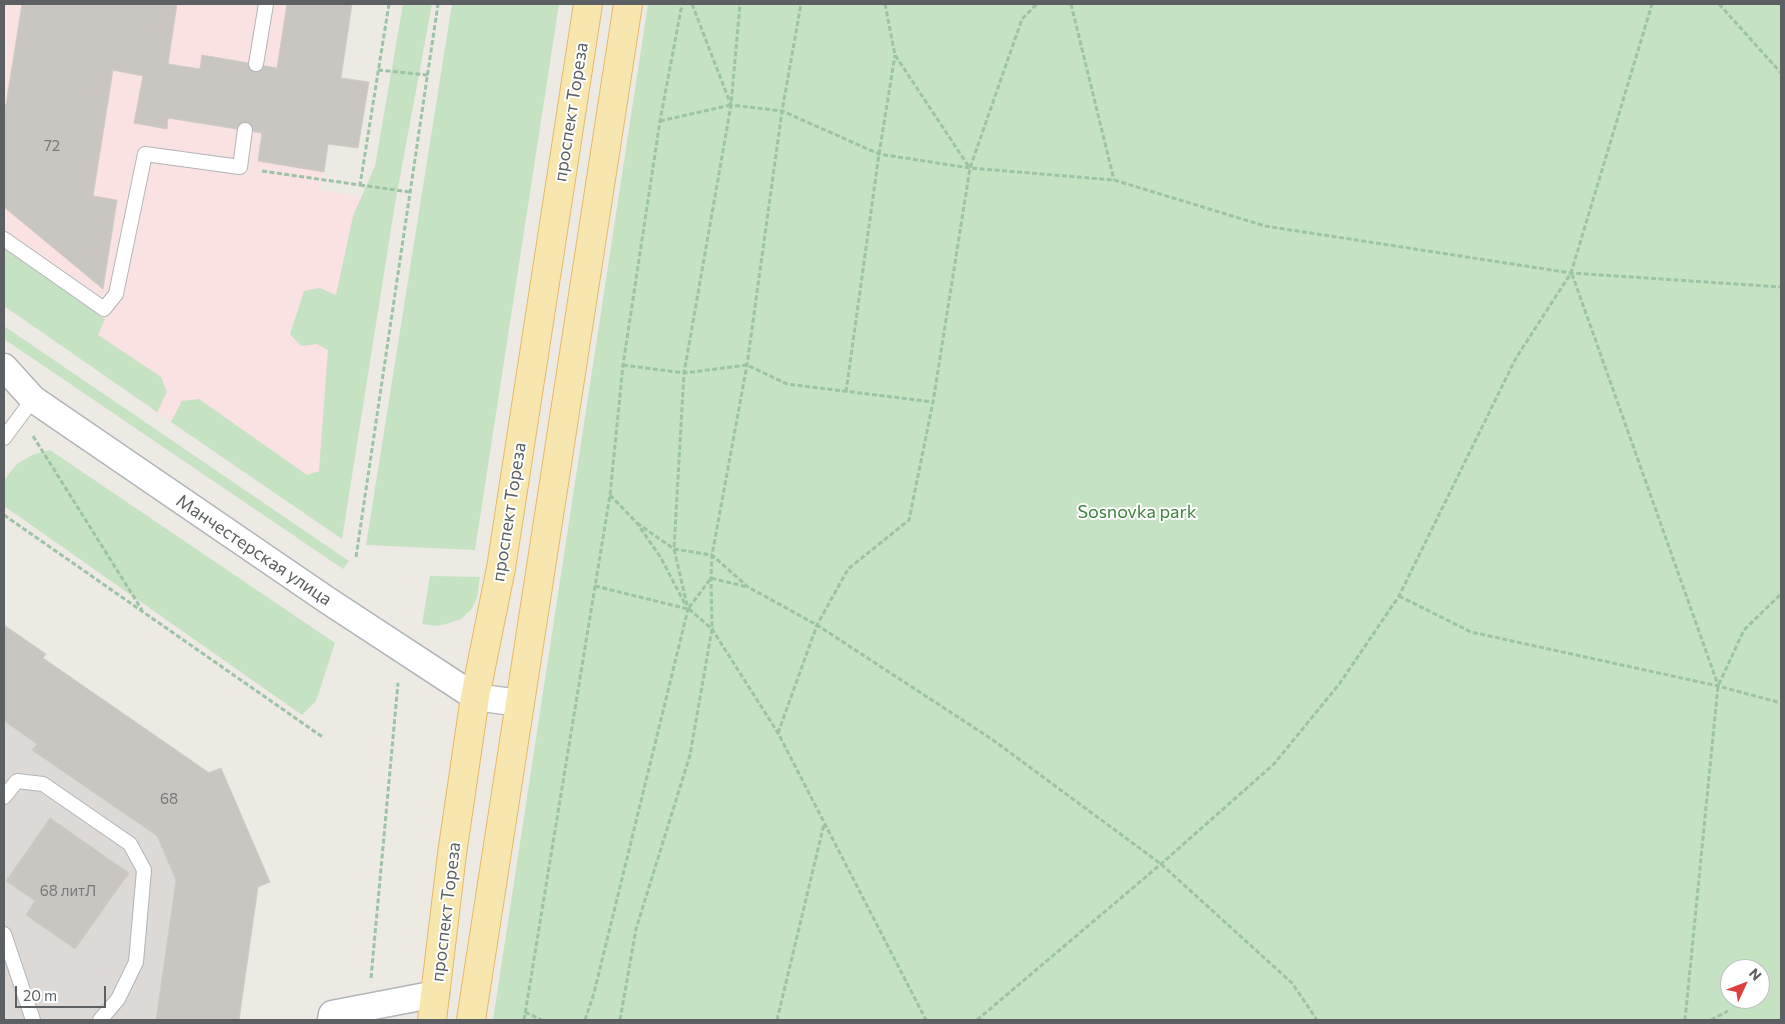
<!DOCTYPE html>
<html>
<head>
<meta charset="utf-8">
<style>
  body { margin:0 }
  #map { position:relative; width:1785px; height:1024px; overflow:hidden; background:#edeae4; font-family:Commissioner,sans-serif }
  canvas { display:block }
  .frame { position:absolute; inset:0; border:5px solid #5c6063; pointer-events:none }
  .north { position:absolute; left:1720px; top:959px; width:50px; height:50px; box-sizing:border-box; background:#fff; border:1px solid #bebfc1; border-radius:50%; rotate:47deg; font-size:14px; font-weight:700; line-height:20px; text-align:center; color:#5c6063 }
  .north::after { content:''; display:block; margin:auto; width:18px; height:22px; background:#d9403e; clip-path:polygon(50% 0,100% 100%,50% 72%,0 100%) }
  .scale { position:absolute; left:15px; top:986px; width:91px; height:22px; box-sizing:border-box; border:2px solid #5c6063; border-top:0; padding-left:6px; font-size:15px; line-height:18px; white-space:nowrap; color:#5c6063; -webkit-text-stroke:4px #fff; paint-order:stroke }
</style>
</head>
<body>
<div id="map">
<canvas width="1785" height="1024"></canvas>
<div class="frame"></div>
<div class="north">N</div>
<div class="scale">20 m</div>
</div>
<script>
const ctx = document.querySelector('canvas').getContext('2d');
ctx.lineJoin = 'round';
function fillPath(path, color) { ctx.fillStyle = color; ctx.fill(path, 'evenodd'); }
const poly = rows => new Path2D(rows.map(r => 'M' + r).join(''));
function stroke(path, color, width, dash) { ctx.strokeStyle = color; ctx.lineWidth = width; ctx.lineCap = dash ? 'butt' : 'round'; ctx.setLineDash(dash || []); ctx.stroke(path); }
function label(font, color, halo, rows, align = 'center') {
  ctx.font = font + ' Commissioner,sans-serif'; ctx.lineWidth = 4; ctx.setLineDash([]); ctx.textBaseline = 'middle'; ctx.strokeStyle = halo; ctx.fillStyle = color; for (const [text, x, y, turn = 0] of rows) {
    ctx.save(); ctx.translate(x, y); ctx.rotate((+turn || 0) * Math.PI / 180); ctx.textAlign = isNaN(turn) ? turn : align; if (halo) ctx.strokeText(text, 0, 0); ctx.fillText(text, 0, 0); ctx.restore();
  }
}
const industrial = poly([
  [4,625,46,654,43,658,209,772,221,768,270,882,258,887,239,1020,4,1020]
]);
const medical = poly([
  [4,4,352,4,341,78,369,82,358,148,328,144,320,190,395,204,342,539,4,306]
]);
const green = poly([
  [403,4,432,4,395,204,342,539,171,422,182,401,199,399,307,475,319,471,328,350,317,344,301,346,290,334,304,291,320,288,336,295,353,216,375,166],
  [452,4,559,4,475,550,366,545],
  [648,4,1781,4,1781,1020,493,1020],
  [1730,969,1760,969,1760,999,1730,999],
  [4,249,105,319,98,335,161,377,167,392,157,412,4,306],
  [4,326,349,561,343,569,4,339],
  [50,450,335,643,316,701,302,715,4,506,4,480,17,464,32,455],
  [430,576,480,577,477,598,471,610,461,619,447,624,435,626,422,624]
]);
const building = poly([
  [22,4,177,4,168,64,200,69,202,55,277,68,287,4,352,4,341,78,369,82,358,148,328,144,324,172,258,161,262,133,168,118,167,129,134,123,143,76,113,70,93,196,117,200,103,289,4,207,4,104,6,105,22,4],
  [4,625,46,654,43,658,209,773,221,768,270,882,258,887,239,1020,156,1020,176,880,157,836,32,750,37,744,4,721,4,625],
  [50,818,129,873,75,949,26,915,35,901,6,881,50,818]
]);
const path = poly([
  [692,4,731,105,782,111,879,154,970,168,1114,180,1265,226,1571,273,1781,287],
  [885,4,895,55,969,167],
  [1071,4,1114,180],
  [1719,4,1781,73],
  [378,70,428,75],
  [660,121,731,105],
  [262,171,360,185,389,4],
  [360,185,410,192],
  [1572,274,1718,685],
  [623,365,684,373,747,365,787,384,933,402],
  [846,392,879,154,895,55],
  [33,436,142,610],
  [610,495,637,523,661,558,685,604],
  [4,515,324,738],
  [637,523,674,549,712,555,748,587,817,625,993,740,1161,864,1292,983,1317,1020],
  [356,557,438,4],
  [595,586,688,609,711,578,747,587],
  [1399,596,1471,632,1718,686,1781,703],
  [689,609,712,629,778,733,926,1020],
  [778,733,817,625,848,569,909,520,933,402,970,168,1022,19,1037,4],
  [371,978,398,683],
  [525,1012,542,1020],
  [524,1020,610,495,623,365,660,121,682,4],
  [585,1020,594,993,688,609,674,549,684,373,731,105,740,4],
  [620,1020,636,929,690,755,712,629,711,578,712,555,747,365,782,111,801,4],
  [777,1020,824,824],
  [977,1020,1161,864,1274,764,1340,683,1399,596,1516,358,1571,273,1652,4],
  [1685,1020,1718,686,1744,630,1781,594],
  [1711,1020,1728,1011]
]);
const lane = poly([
  [256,64,266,4],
  [4,239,104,309,116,294,145,154,240,167,245,130],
  [4,438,33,399],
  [4,797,17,781,43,784,130,844,144,870,136,962,118,999,100,1020],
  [4,934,33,1020]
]);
const street = poly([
  [4,367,33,399,327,600,475,697,520,703],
  [331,1020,332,1014,436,994]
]);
const primary = poly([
  [432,1020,452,854,475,697,501,568,588,4],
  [471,1020,628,4]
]);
const numberNames = [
  ["72",52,146],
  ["68",169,799],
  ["68 литЛ",68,891]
];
const streetNames = [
  ["проспект Тореза",571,112,-81],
  ["проспект Тореза",509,512,-81],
  ["Манчестерская улица",254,550,34],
  ["проспект Тореза",446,912,-83]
];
const parkNames = [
  ["Sosnovka park",1137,512]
];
fillPath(industrial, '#dcd9d6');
fillPath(medical, '#f9e2e1');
fillPath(green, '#c5e2c3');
fillPath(building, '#c9c5c0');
stroke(building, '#d1ccc3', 1);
stroke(lane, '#b1b4b8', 16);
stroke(street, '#b1b4b8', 29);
stroke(primary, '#e4b866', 30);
stroke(path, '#9cc3a5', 3, [5, 2.5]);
stroke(lane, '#fff', 14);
stroke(street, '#fff', 26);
stroke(primary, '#f7e7af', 28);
label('15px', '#77797a', null, numberNames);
label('18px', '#5c6063', '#fff', streetNames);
label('18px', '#3e813d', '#fff', parkNames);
</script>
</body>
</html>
